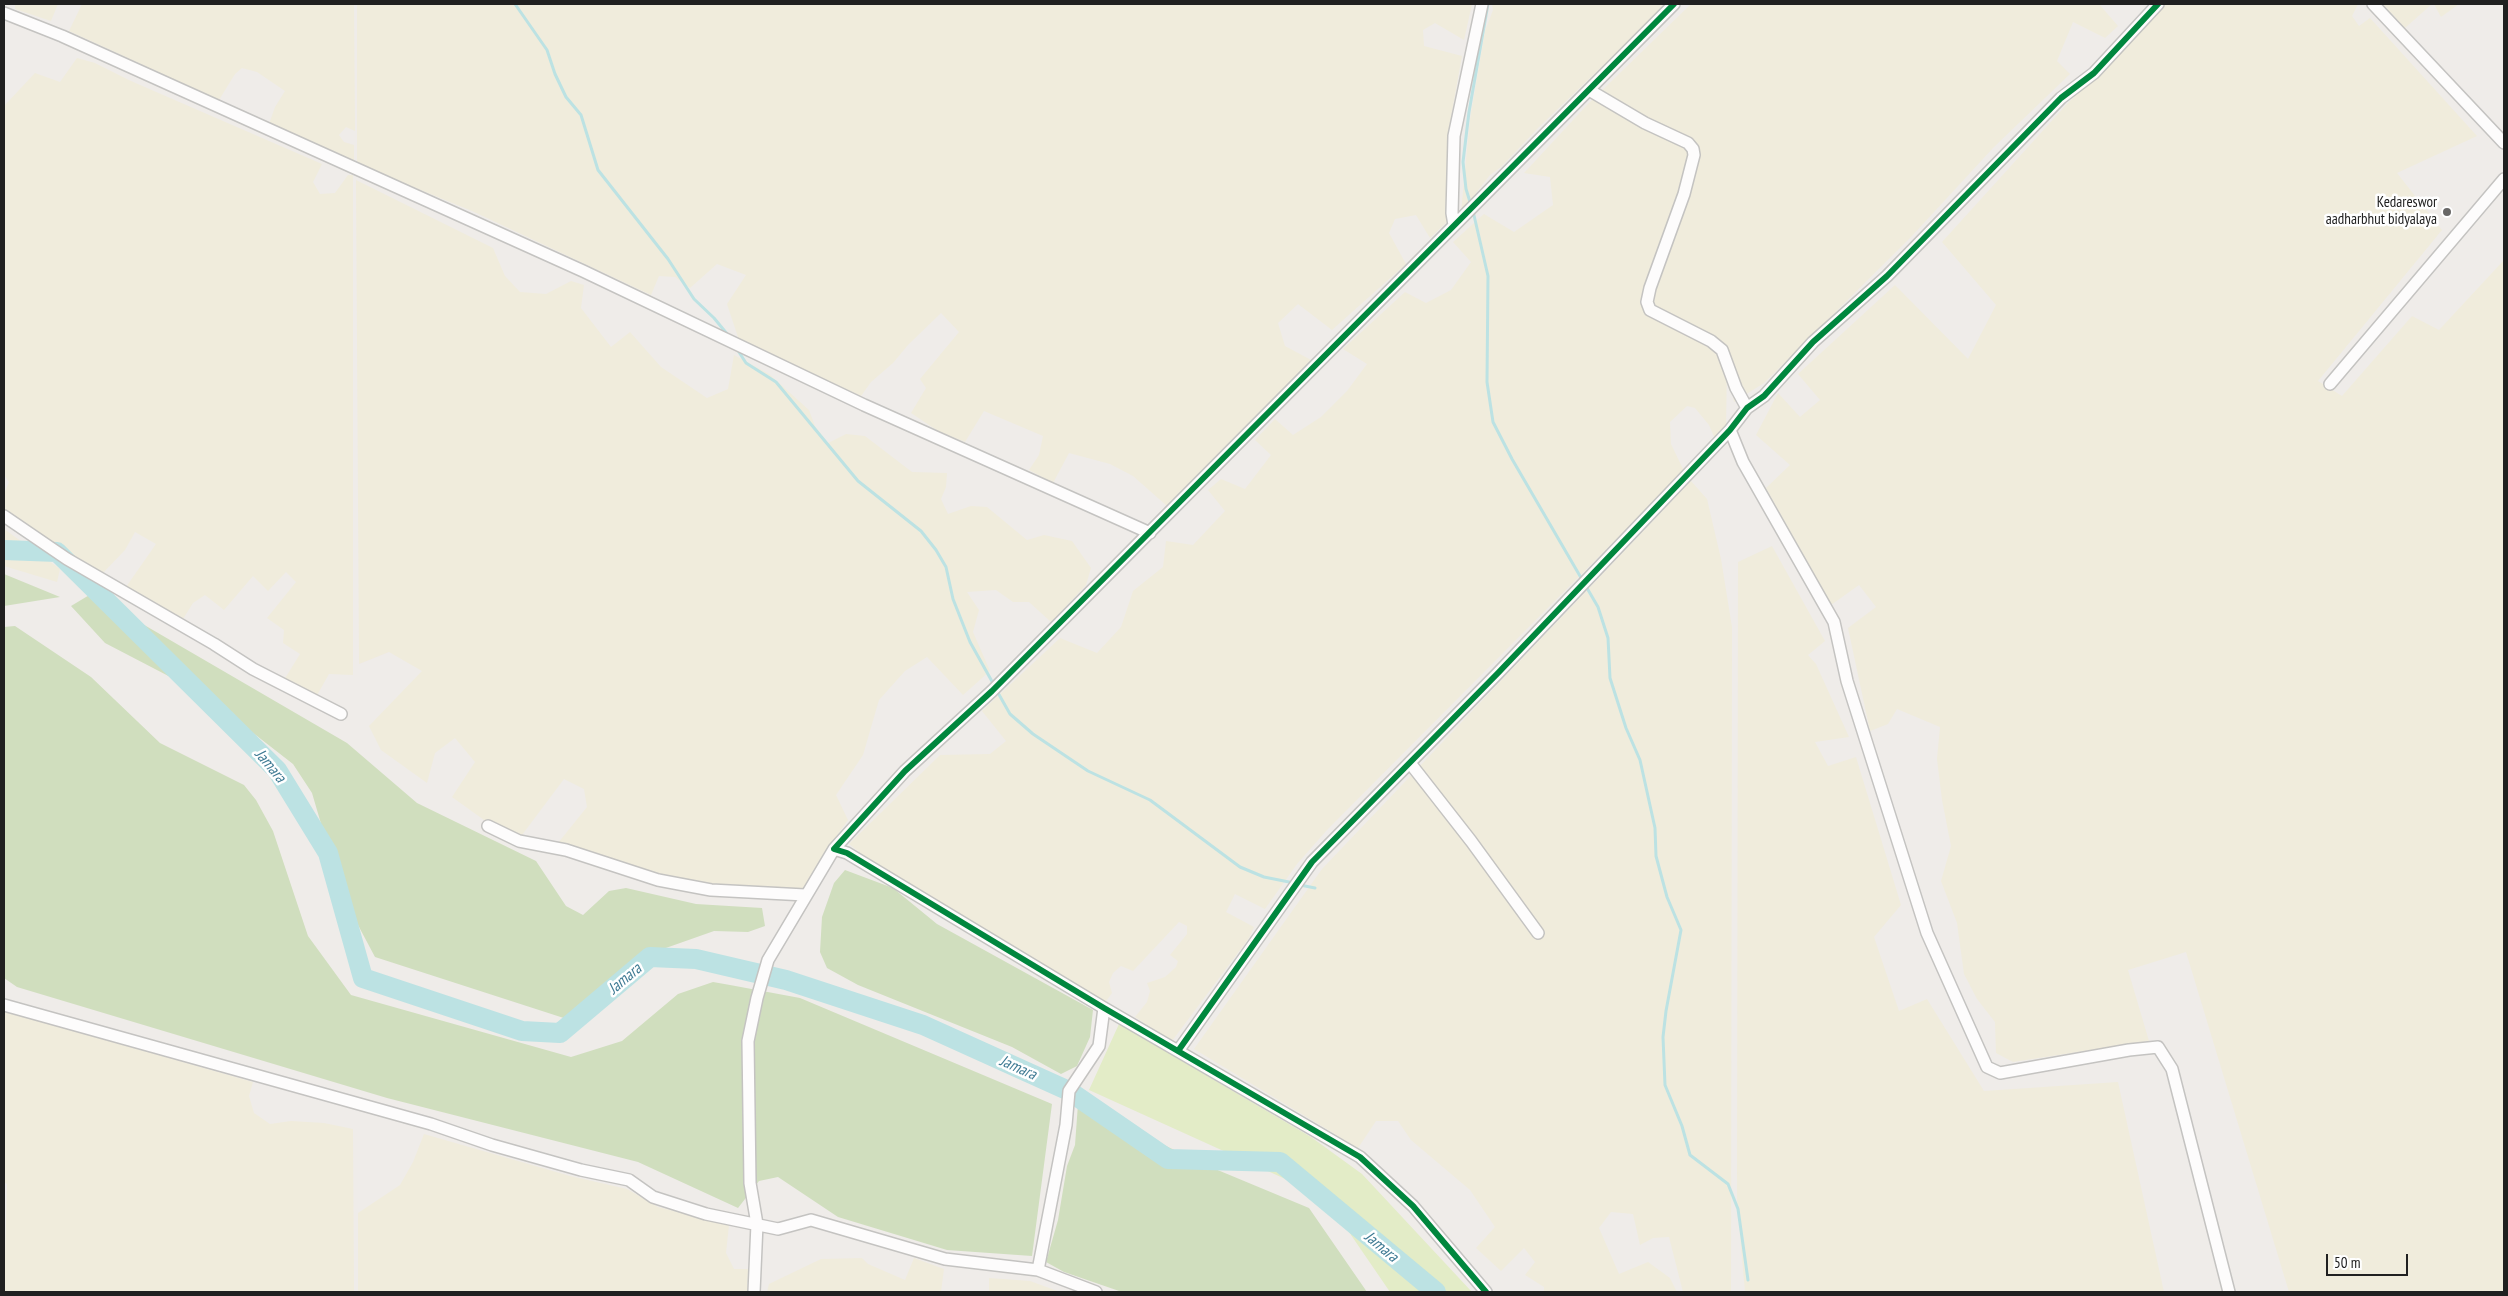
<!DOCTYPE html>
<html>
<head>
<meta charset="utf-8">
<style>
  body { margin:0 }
  #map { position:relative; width:2508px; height:1296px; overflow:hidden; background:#efece9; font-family:"PT Sans Narrow",sans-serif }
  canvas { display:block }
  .frame { position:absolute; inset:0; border:5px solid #202020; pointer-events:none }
  .scale { position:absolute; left:2326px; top:1254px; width:82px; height:22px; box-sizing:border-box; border:2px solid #202020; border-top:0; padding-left:6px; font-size:15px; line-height:18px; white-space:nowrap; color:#202020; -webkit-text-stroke:4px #fff; paint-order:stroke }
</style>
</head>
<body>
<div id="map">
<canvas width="2508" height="1296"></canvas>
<div class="frame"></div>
<div class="scale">50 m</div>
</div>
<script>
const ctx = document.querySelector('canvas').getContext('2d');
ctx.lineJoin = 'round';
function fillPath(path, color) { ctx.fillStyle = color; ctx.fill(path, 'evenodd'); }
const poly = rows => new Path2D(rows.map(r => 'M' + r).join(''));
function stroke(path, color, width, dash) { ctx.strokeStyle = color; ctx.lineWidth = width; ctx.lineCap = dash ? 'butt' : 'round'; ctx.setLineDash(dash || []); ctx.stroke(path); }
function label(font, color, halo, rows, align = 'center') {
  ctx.font = font + ' "PT Sans Narrow",sans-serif'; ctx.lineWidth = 5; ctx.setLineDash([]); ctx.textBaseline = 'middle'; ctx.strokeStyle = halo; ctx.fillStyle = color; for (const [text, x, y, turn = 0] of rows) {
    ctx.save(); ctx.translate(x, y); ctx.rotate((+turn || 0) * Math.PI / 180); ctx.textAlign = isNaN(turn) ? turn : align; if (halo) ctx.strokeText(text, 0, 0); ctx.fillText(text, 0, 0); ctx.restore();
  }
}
const farmland = poly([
  [15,4,58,4,51,21,15,9],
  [82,4,354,4,355,131,346,127,339,135,344,142,354,145,354,165,269,124,275,107,285,91,257,72,242,68,235,74,219,100,69,31],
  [357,4,1472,4,1464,40,1435,23,1423,30,1424,46,1462,56,1449,128,1448,221,1430,238,1416,215,1395,219,1389,233,1406,264,1332,330,1298,304,1278,323,1285,346,1313,361,1167,506,1133,476,1110,464,1069,453,1053,483,1029,470,1039,455,1043,436,984,411,965,442,938,431,911,413,926,388,920,379,959,332,941,313,908,345,893,363,871,382,861,396,739,340,727,304,746,275,717,264,690,288,675,277,659,276,651,295,472,211,357,164],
  [1492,4,1667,4,1539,127,1501,167,1490,175,1461,212,1470,119,1485,31,1493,10],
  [1691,4,2099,4,2118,26,2105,38,2073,22,2057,61,2070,74,1994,147,1911,237,1764,383,1734,402,1727,362,1726,430,1716,441,1709,425,1695,408,1687,406,1670,422,1671,444,1684,471,1327,830,1297,864,1265,909,1235,894,1226,912,1254,927,1249,938,1172,1041,1135,1017,1147,1002,1150,991,1147,983,1165,977,1176,967,1178,961,1170,955,1187,934,1187,926,1179,922,1133,971,1121,966,1113,973,1109,982,1112,993,1104,1004,873,863,849,844,940,755,990,754,1006,741,982,711,1060,638,1097,653,1121,627,1133,591,1163,567,1166,541,1193,545,1225,511,1208,490,1221,479,1245,489,1271,455,1255,440,1275,419,1293,435,1321,417,1347,391,1367,364,1343,349,1405,292,1426,303,1451,290,1471,262,1453,242,1484,214,1514,232,1553,205,1550,177,1524,173,1587,105],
  [2166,4,2358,4,2352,16,2359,26,2370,18,2477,136,2397,173,2442,230,2318,381,2342,396,2412,316,2439,330,2504,260,2504,1292,2289,1292,2186,952,2128,970,2149,1041,2013,1062,1996,1053,1995,1022,1977,999,1964,974,1957,923,1941,881,1951,846,1942,800,1937,759,1940,727,1897,709,1888,724,1870,731,1848,628,1876,607,1859,585,1831,605,1766,488,1790,465,1756,435,1778,393,1800,417,1820,400,1798,374,1895,285,1968,359,1996,305,1942,242,2068,103],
  [2383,4,2432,4,2405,28],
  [2434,4,2459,4,2441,17],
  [77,58,95,63,131,81,322,164,313,182,320,194,335,193,348,175,353,175,353,675,329,674,316,697,284,680,300,654,283,643,284,630,267,618,296,582,286,572,268,591,253,576,224,610,205,595,193,603,183,619,126,587,156,544,135,532,125,550,102,574,54,547,4,511,4,494,9,482,4,475,4,106,35,73,60,82],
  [356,180,493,248,505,276,520,292,546,294,571,281,584,285,581,308,611,347,630,332,661,367,707,398,728,389,734,355,769,374,809,410,815,426,828,443,846,434,865,436,912,472,947,473,946,487,941,499,948,514,971,506,987,507,1027,540,1044,535,1072,541,1091,568,1086,585,1051,622,1029,602,1013,602,996,590,967,592,979,610,973,632,990,671,963,695,927,657,905,671,879,700,863,755,836,795,848,820,836,837,811,890,717,890,631,870,558,843,587,807,584,789,564,779,522,835,491,825,452,797,475,762,455,738,435,753,427,783,381,750,369,726,422,671,389,652,359,664],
  [1691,481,1707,499,1721,559,1732,627,1731,1292,1683,1292,1669,1237,1653,1238,1640,1245,1633,1214,1611,1212,1599,1228,1619,1274,1648,1262,1670,1278,1677,1292,1544,1292,1544,1287,1525,1275,1535,1262,1524,1248,1501,1271,1476,1248,1495,1227,1470,1190,1411,1140,1398,1121,1376,1121,1358,1148,1194,1049,1322,869],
  [4,529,60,569,57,582,4,566],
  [1772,546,1825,641,1808,655,1816,664,1849,737,1815,742,1828,766,1856,757,1901,905,1874,937,1899,1011,1927,999,1984,1091,2118,1082,2164,1292,1745,1292,1737,1201,1738,562],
  [4,1011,253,1082,249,1096,254,1113,270,1124,291,1121,324,1123,353,1129,354,1292,4,1292,7,1184,4,1182],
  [424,1134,570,1176,627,1189,658,1207,729,1225,726,1253,734,1269,748,1269,747,1292,358,1292,358,1213,400,1185,413,1162],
  [862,1258,868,1264,905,1280,914,1258,944,1269,941,1292,767,1292,769,1284,821,1259],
  [989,1278,1030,1281,1060,1292,989,1292]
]);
const grass = poly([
  [1119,1024,1311,1137,1362,1174,1472,1292,1390,1292,1325,1197,1089,1090]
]);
const forest = poly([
  [4,574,60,597,4,606],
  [91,594,347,743,417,803,536,861,566,906,583,915,609,891,626,888,696,904,762,908,765,926,748,932,714,931,663,949,600,993,573,1021,375,957,342,895,312,793,293,764,203,694,105,643,71,606],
  [15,626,91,677,160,743,244,785,256,800,273,831,308,936,351,995,571,1057,622,1041,678,994,713,982,730,985,800,998,1052,1104,1032,1256,947,1250,838,1217,778,1177,759,1181,738,1208,638,1162,387,1098,17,987,4,978,4,627],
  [845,870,893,888,937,924,1093,1010,1090,1037,1077,1066,1061,1074,1012,1047,858,985,827,968,820,952,822,917,834,883],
  [1078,1104,1208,1166,1309,1208,1367,1292,1122,1292,1064,1272,1046,1262,1058,1220,1067,1166,1075,1145]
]);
const stream = poly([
  [515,4,547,50,555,74,566,97,581,115,598,170,668,259,694,299,714,318,728,335],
  [1471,205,1466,189,1463,162,1469,112,1488,4],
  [1473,211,1488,276,1487,382,1493,422,1512,459,1598,607,1608,638,1610,678,1626,728,1640,760,1655,828,1656,856,1667,897,1681,930,1666,1011,1663,1037,1665,1085,1682,1126,1690,1155,1728,1184,1738,1209,1748,1280],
  [737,349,746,363,776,382,858,481,921,531,936,550,946,567,953,599,970,642,994,685],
  [997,691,1010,714,1033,734,1088,771,1150,800,1240,867,1264,877,1294,883],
  [1300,885,1315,888]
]);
const river = poly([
  [4,550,57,552,277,770,328,853,363,978,522,1031,560,1033,650,957,696,959,786,980,923,1025,1069,1091,1168,1159,1280,1162,1436,1292]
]);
const minor = poly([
  [2373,4,2504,143],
  [4,13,62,36,583,271,864,405,1150,533],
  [1589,90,1645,123,1688,143,1693,149,1694,155,1684,194,1650,288,1647,302,1650,310,1711,341,1722,350,1736,388,1747,408],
  [1454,225,1452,213,1454,136,1482,4],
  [2330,384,2504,179],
  [1730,430,1743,462,1834,622,1847,681,1927,933,1987,1067,2000,1073,2129,1050,2158,1047,2172,1069,2229,1292],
  [4,516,67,559,214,644,253,669,341,714],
  [1410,763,1471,841,1538,933],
  [488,826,519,841,566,850,658,880,711,890,805,895],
  [4,1005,431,1124,492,1145,581,1170,629,1180,653,1197,706,1214,778,1229,811,1220,945,1259,1038,1270,1096,1292],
  [1178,1051,1312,862,1498,673,1730,430,1747,408,1764,396,1813,342,1887,276,2061,98,2094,73,2158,4],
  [1038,1270,1066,1125,1069,1091,1099,1046,1104,1008],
  [754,1292,757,1224,750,1183,748,1041,757,998,768,960,834,849],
  [1486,1292,1413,1206,1360,1157,1104,1008,847,853,834,849,905,771,992,691,1674,4]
]);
const cycleway = poly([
  [1178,1051,1312,862,1498,673,1730,430,1747,408,1764,396,1813,342,1887,276,2061,98,2094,73,2158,4],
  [1486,1292,1413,1206,1360,1157,1104,1008,847,853,834,849,905,771,992,691,1674,4]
]);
const markers = [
  [2447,212,5,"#686766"]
];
const poiNames = [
  ["Kedareswor",2437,203],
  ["aadharbhut bidyalaya",2437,220]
];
const waterNames = [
  ["Jamara",270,766,50],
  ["Jamara",625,979,-40],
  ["Jamara",1018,1068,24],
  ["Jamara",1381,1247,40]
];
fillPath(farmland, '#f0ecdc');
fillPath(grass, '#e3ecc7');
fillPath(forest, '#d0debe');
stroke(stream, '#bce2e3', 3);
stroke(river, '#bce2e3', 20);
stroke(minor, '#c4c3c1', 14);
stroke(minor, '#fdfcfc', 11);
stroke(cycleway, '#00873e', 6);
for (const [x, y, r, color] of markers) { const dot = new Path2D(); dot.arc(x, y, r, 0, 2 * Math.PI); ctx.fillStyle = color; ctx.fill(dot); stroke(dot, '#fff', 2); }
label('15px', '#202020', '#fff', poiNames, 'right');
label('italic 16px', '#3e7a93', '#fff', waterNames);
</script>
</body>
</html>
